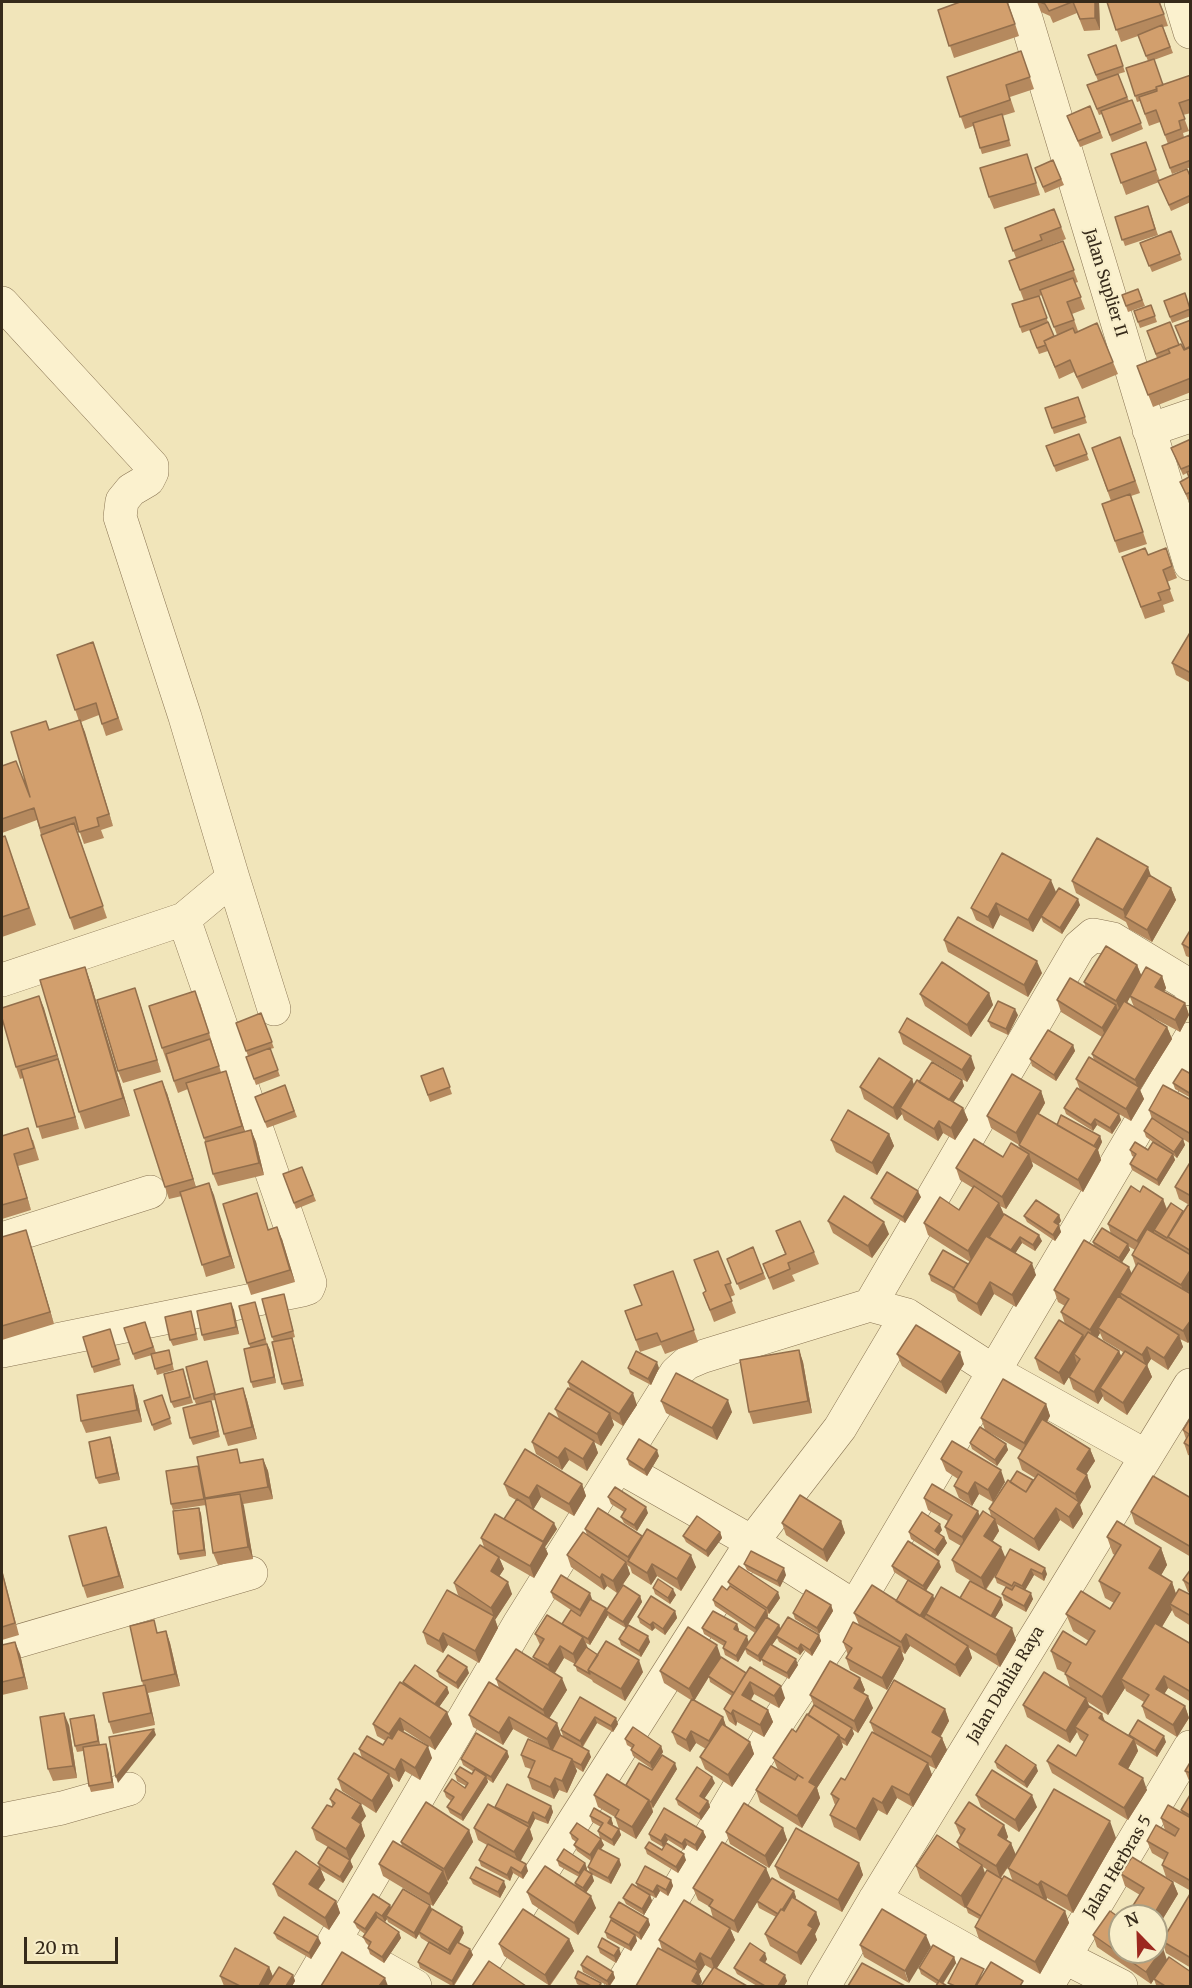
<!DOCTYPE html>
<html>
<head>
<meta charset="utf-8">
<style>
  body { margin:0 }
  #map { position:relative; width:1192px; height:1988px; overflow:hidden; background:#f1e5ba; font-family:Merriweather,serif }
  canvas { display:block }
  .frame { position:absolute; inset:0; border:3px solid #362a1a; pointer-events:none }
  .north { position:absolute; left:1108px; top:1904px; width:60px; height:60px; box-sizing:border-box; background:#f8eeca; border:2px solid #aaa084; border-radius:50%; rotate:337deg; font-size:16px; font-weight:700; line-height:24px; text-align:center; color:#362a1a }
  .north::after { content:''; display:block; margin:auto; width:21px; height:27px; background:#9c281f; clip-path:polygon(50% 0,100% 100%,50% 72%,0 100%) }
  .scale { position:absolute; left:24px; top:1937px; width:94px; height:27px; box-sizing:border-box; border:3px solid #362a1a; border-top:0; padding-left:8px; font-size:18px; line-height:21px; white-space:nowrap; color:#362a1a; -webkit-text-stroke:4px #f8eeca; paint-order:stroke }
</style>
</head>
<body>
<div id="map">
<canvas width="1192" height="1988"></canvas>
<div class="frame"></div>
<div class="north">N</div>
<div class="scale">20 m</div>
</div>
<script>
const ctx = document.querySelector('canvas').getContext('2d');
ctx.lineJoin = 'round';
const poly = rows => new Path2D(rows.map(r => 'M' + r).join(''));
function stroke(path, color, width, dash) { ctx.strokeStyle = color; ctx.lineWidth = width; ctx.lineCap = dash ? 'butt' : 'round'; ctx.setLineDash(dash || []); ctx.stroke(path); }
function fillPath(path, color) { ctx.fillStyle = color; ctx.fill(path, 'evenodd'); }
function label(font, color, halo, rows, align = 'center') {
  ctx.font = font + ' Merriweather,serif'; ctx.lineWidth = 4.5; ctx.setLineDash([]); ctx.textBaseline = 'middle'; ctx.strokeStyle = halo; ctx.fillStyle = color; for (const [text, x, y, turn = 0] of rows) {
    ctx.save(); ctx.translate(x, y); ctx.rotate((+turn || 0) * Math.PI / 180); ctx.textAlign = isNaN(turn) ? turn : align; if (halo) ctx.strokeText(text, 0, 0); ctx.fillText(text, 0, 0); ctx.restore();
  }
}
const street = poly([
  [1021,2,1190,564],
  [1181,2,1190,32],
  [2,303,152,466,152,472,148,480,131,490,122,501,120,517,185,717,233,878,184,919,2,980],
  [1149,430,1190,416],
  [233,878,274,1009],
  [2,1239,150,1192],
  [870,1305,1079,947,1093,935,1113,939,1187,984,1190,989],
  [2,1351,302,1290,308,1288,310,1283,184,919],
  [618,1466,752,1542,855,1607],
  [2,1646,251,1573],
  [2,1820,62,1808,129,1789],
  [875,1899,1028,1985],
  [335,1941,415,1986],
  [1064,1957,1121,1986],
  [308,1986,519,1624,676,1373,687,1363,701,1357,870,1305,907,1315,995,1372,1146,1456],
  [469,1986,752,1542,840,1428,907,1315],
  [621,1986,781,1717,855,1607,1190,1039],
  [824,1986,874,1901,1190,1385],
  [1047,1986,1190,1747]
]);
const wall = poly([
  [1008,2,1019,36,954,58,938,10],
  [1037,2,1099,2,1100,30,1084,31,1077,13,1053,23,1050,16,1041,12],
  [1107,2,1160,2,1168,26,1163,27,1173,53,1154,60,1163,85,1191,75,1191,113,1183,115,1189,131,1183,133,1184,137,1191,135,1191,167,1172,174,1162,146,1168,144,1160,122,1149,126,1140,101,1137,102,1126,68,1148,61,1138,36,1121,42],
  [1116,45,1125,72,1118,74,1129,101,1132,100,1143,129,1112,142,1102,114,1099,115,1087,85,1098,81,1088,55],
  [1021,51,1034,89,1010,97,1015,112,1002,116,1011,146,982,154,973,126,965,129,947,77],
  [1090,106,1103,138,1080,147,1067,116],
  [1146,142,1160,181,1191,178,1191,202,1171,211,1159,182,1126,195,1111,154],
  [1027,154,1040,195,994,209,989,197],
  [1053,160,1064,185,1045,193,1035,168],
  [1148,206,1158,235,1125,246,1115,217],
  [1054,209,1066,239,1045,247,1063,241,1078,282,1075,283,1085,309,1072,314,1078,331,1113,362,1118,374,1082,389,1074,372,1059,379,1048,351,1039,354,1030,330,1022,333,1012,304,1024,301,1009,261,1016,258,1005,228],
  [1042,295,1057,335,1054,336,1048,322,1039,296],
  [1171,231,1182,260,1152,272,1140,243],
  [1138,289,1145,306,1128,312,1122,295],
  [1164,301,1191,309,1191,316,1172,323],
  [1151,305,1157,322,1140,328,1134,311],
  [1191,320,1191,392,1153,407,1137,366,1157,358,1147,331,1179,345,1184,350,1185,350,1175,326],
  [1078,397,1087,423,1054,434,1045,408],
  [1079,434,1089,460,1056,472,1046,446],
  [1120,437,1140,493,1131,496,1147,544,1119,553,1102,504,1111,501,1092,448],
  [1191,439,1191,499,1188,500,1180,482,1189,477,1187,473,1183,475,1171,448],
  [1166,548,1177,578,1167,582,1174,601,1163,605,1165,612,1145,619,1122,557,1148,555],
  [1191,631,1191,683,1176,675,1172,663],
  [93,642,123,730,106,736,99,715,81,722,113,826,101,830,104,838,84,844,79,830,77,830,107,918,74,930,41,835,37,820,2,833,2,766,30,797,49,730,79,721,57,655],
  [5,836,36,925,2,937,2,837],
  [1151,876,1171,888,1176,900,1152,942,1129,929,1126,922,1076,893,1072,881],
  [1056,892,1080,905,1062,934,1043,922,1041,917,1033,932,1000,915,993,929,976,920,971,908],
  [1191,929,1191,958,1186,956,1182,944],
  [944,940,1042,973,1028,997,948,952],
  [1137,965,1141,975,1162,976,1166,988,1164,992,1185,1003,1189,1015,1180,1032,1144,1013,1167,1027,1172,1039,1140,1090,1144,1099,1131,1121,1100,1103,1119,1114,1121,1120,1112,1134,1097,1125,1093,1131,1066,1114,1064,1108,1080,1090,1076,1079,1094,1060,1092,1054,1102,1037,1061,1012,1057,1000,1086,988,1084,982],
  [1130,997,1134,1007,1127,1003],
  [85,967,91,984,130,1116,85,1129,79,1112],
  [989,993,993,1005,971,1037,925,1006,920,994],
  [39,996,79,1129,42,1139,23,1078,20,1079,16,1067],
  [139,1000,161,1072,123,1083,118,1071],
  [200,1003,221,1072,226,1071,230,1083,245,1132,251,1130,256,1142,264,1175,218,1186,213,1174,206,1144,188,1089,178,1093,162,1048],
  [261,1013,274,1048,270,1049,280,1076,256,1085,246,1057,248,1056,236,1023],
  [1018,1015,1008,1035,991,1027,988,1021],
  [899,1032,975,1068,967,1082,903,1044],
  [1073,1045,1075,1051,1056,1081,1032,1066,1030,1059],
  [443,1068,452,1094,430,1102,421,1076],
  [1191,1074,1191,1098,1175,1089,1173,1083],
  [912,1079,914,1085,919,1082,962,1080,964,1086,953,1102,963,1108,968,1120,955,1140,943,1133,938,1141,904,1120,902,1114,897,1120,864,1099,860,1087],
  [285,1085,297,1117,267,1128,255,1097],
  [1041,1091,1045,1103,1039,1114,1057,1125,1100,1136,1102,1142,1098,1150,1101,1160,1083,1192,1032,1162,1033,1166,1006,1209,1000,1206,1004,1214,1042,1241,1035,1251,1022,1243,1015,1253,1036,1275,1016,1307,994,1294,981,1316,958,1301,955,1294,931,1281,929,1274,968,1264,970,1262,928,1235,924,1223,959,1210,973,1188,960,1180,956,1168,1003,1157,1020,1149,1019,1145,991,1128,987,1116],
  [167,1093,196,1187,209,1183,235,1268,206,1277,182,1196,169,1199,165,1187],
  [1191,1100,1191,1144,1183,1139,1185,1145,1177,1158,1173,1155,1175,1160,1159,1186,1132,1170,1130,1164,1134,1157,1132,1156,1130,1150,1148,1150,1153,1142,1146,1137,1144,1131,1152,1119,1149,1110],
  [889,1134,894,1146,877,1175,836,1152,831,1140],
  [2,1136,33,1140,39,1160,18,1166,31,1210,2,1219],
  [1191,1161,1191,1206,1179,1199,1175,1187],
  [302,1167,316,1201,296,1209,283,1174],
  [1140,1192,1163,1199,1167,1209,1183,1211,1184,1212,1191,1206,1191,1288,1188,1293,1191,1294,1191,1339,1188,1343,1180,1339,1183,1347,1168,1370,1151,1359,1147,1365,1152,1377,1127,1415,1104,1400,1103,1396,1098,1404,1073,1389,1069,1377,1072,1372,1064,1385,1039,1370,1035,1358,1065,1324,1061,1312,1065,1306,1058,1302,1054,1290,1094,1246,1093,1242,1111,1234,1108,1224],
  [1128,1246,1135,1250,1132,1255,1136,1267,1132,1274,1122,1262,1130,1250],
  [1100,1333,1103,1340,1123,1352,1121,1356,1119,1351,1097,1338],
  [921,1197,905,1223,874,1204,871,1198],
  [261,1205,268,1230,282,1239,295,1282,251,1295,247,1283],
  [1059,1215,1061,1221,1058,1225,1061,1232,1055,1241,1027,1222,1024,1216],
  [828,1221,889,1234,872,1258,833,1233],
  [776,1231,814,1252,819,1264,792,1275,795,1281,773,1290,763,1264,785,1254],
  [2,1237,30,1242,54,1324,2,1340],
  [753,1247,766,1279,740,1290,727,1259],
  [718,1251,735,1295,730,1297,736,1313,714,1322,703,1293,706,1291],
  [673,1271,698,1342,665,1354,661,1345,640,1352,625,1311,642,1305],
  [284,1294,295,1337,292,1338,304,1386,284,1390,282,1384,274,1342,272,1337],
  [231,1303,239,1334,204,1341,202,1335],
  [257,1308,267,1344,270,1350,276,1383,253,1388,251,1382,250,1347,249,1344],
  [191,1311,198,1340,173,1346,170,1340],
  [145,1322,156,1353,169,1350,174,1370,157,1375,152,1355,135,1360,124,1328],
  [110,1329,121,1365,94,1373,83,1337],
  [799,1350,803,1362,812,1413,753,1424,749,1412],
  [897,1354,964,1364,946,1394,902,1366],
  [207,1361,216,1395,243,1388,247,1400,257,1439,228,1446,224,1434,215,1400,209,1401,213,1407,220,1437,193,1445,190,1438,196,1404,194,1399],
  [628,1368,659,1368,651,1385,630,1374],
  [185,1375,193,1403,174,1408,171,1402],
  [568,1382,637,1405,623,1426,612,1419,614,1425,601,1446,594,1442,598,1453,587,1471,569,1460,562,1470,536,1454,532,1442,559,1419,555,1409,570,1389],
  [133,1385,137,1397,142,1422,86,1433,81,1421],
  [162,1395,172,1424,154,1431,144,1401],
  [661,1401,732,1412,717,1440,666,1413],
  [1046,1404,1050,1416,1047,1422,1090,1449,1095,1461,1086,1474,1087,1475,1091,1487,1080,1505,1083,1514,1073,1529,1060,1520,1039,1551,997,1524,999,1531,993,1541,1005,1558,1047,1574,1044,1581,1034,1575,1025,1590,1033,1599,1026,1612,1004,1600,1002,1594,1006,1587,997,1583,995,1577,1000,1568,986,1590,1003,1605,995,1618,1016,1640,1000,1667,969,1648,972,1658,960,1677,910,1646,905,1654,902,1652,904,1659,887,1690,850,1670,846,1658,848,1655,843,1642,859,1625,854,1613,896,1601,908,1581,894,1572,892,1566,941,1567,926,1591,934,1599,960,1598,976,1584,956,1572,952,1560,961,1546,949,1539,945,1527,948,1521,928,1510,924,1498,980,1517,991,1516,989,1509,1010,1482,1033,1480,1035,1478,1022,1470,1018,1458,1022,1451,985,1430,981,1418],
  [1191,1417,1191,1456,1188,1455,1184,1443,1186,1439,1183,1430],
  [112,1443,120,1480,99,1484,96,1478],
  [970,1443,1006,1444,1008,1450,997,1466,972,1449],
  [659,1456,647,1476,629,1465,627,1459],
  [263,1459,268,1471,273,1499,243,1504,253,1559,218,1565,213,1553,205,1500,204,1496,206,1505,173,1510,171,1504,198,1466,200,1471],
  [941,1459,1005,1482,993,1502,979,1494,972,1506,959,1498,954,1486,958,1479,946,1471],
  [504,1484,582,1484,586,1496,574,1516,541,1497,533,1510,557,1529,545,1547,548,1554,534,1578,499,1558,504,1569,499,1576,512,1594,495,1620,498,1628,479,1663,448,1645,443,1653,427,1644,423,1632,467,1601,458,1595,454,1583,484,1547,481,1538,504,1519,516,1500,509,1496],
  [608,1497,648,1513,637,1531,624,1523,621,1517,624,1512,611,1504],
  [1191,1498,1191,1557,1135,1524,1131,1512],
  [199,1508,201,1514,206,1556,180,1560,178,1554],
  [841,1521,845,1533,827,1562,786,1535,782,1523],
  [106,1527,110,1539,124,1588,87,1598,83,1586],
  [585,1529,642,1537,696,1567,681,1591,657,1576,651,1585,632,1573,630,1567,627,1565,630,1574,617,1593,607,1586,604,1590,571,1567,567,1555,587,1535],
  [942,1530,939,1534,944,1537,947,1543,938,1556,911,1539,909,1532],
  [720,1532,722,1538,708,1557,686,1542,683,1536],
  [1107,1537,1161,1548,1167,1565,1161,1575,1172,1582,1176,1594,1191,1595,1191,1626,1175,1616,1172,1610,1162,1627,1191,1644,1191,1702,1168,1688,1164,1694,1185,1706,1189,1718,1177,1737,1146,1718,1142,1706,1144,1702,1126,1691,1125,1688,1108,1715,1088,1702,1089,1706,1102,1714,1105,1721,1130,1737,1129,1735,1166,1742,1157,1757,1136,1744,1138,1751,1128,1769,1147,1790,1128,1820,1052,1773,1047,1761,1076,1756,1084,1742,1080,1739,1077,1732,1070,1743,1027,1717,1023,1705,1070,1688,1065,1673,1057,1669,1051,1651,1086,1645,1089,1641,1073,1631,1066,1614,1110,1609,1114,1603,1105,1598,1099,1581,1115,1555,1113,1554],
  [744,1564,786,1575,780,1587,747,1570],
  [1191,1569,1191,1594,1188,1592,1183,1580],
  [2,1570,19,1635,2,1640],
  [728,1582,780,1598,769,1614,768,1613,768,1616,767,1617,779,1625,781,1629,819,1635,821,1641,812,1656,804,1650,800,1655,779,1642,777,1638,772,1645,798,1665,789,1679,763,1665,762,1660,760,1662,747,1654,745,1649,738,1662,725,1655,723,1648,724,1646,704,1634,702,1628,737,1624,739,1630,738,1631,749,1642,755,1633,715,1606,713,1600,727,1590,730,1586],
  [653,1588,676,1595,670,1604,655,1594],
  [551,1592,592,1599,592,1600,606,1608,607,1611,640,1596,642,1602,628,1625,650,1642,641,1657,621,1645,619,1639,626,1628,609,1618,608,1615,590,1645,586,1643,588,1648,598,1655,643,1672,625,1701,593,1682,592,1680,577,1671,575,1664,564,1658,555,1673,567,1690,549,1718,557,1723,561,1735,563,1736,561,1730,580,1697,618,1724,613,1732,597,1723,583,1747,591,1757,583,1772,575,1767,577,1771,567,1793,559,1790,554,1799,532,1789,528,1777,531,1769,525,1767,521,1755,540,1744,513,1729,503,1745,473,1727,469,1715,499,1688,496,1679,535,1661,533,1657,540,1645,535,1634,562,1624,580,1616,553,1598],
  [831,1605,833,1611,819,1634,795,1619,793,1613],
  [675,1611,677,1618,665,1635,655,1628,652,1631,640,1623,638,1617],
  [166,1631,170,1643,180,1686,148,1693,155,1725,113,1734,109,1722,143,1685,142,1681,158,1633],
  [2,1645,20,1654,28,1689,2,1695],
  [721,1657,785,1698,779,1708,754,1694,751,1700,768,1710,773,1722,764,1737,737,1722,736,1726,729,1721,724,1709,732,1696,710,1682,709,1677,694,1701,723,1717,726,1727,750,1742,754,1754,732,1787,705,1769,700,1757,706,1749,696,1743,690,1752,677,1744,672,1732,691,1700,664,1683,660,1671],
  [437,1671,469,1673,458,1689,439,1677],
  [860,1678,865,1690,863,1693,873,1708,858,1733,852,1729,854,1734,847,1746,842,1743,843,1747,817,1788,820,1798,802,1828,760,1802,756,1790,778,1770,773,1758,796,1732,814,1706,810,1695],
  [403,1682,447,1687,449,1693,439,1707,452,1724,435,1750,404,1730,403,1732,432,1758,420,1780,405,1771,399,1782,389,1776,393,1786,376,1813,342,1791,338,1779,362,1758,359,1749,383,1745,386,1741,377,1736,373,1724,404,1684],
  [945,1709,949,1721,941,1736,947,1750,936,1769,928,1765,932,1775,913,1807,897,1798,887,1815,878,1810,860,1841,834,1827,830,1815,835,1805,831,1794,845,1780,874,1733,870,1722],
  [94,1715,96,1721,100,1745,108,1750,114,1788,91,1792,89,1786,83,1751,77,1752,75,1746],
  [69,1725,77,1778,53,1781,48,1769],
  [625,1739,661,1746,663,1752,652,1769,633,1756,631,1750,632,1748,627,1745],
  [507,1751,509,1757,493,1783,487,1779,488,1782,463,1821,450,1813,447,1807,451,1801,446,1797,444,1791,465,1788,466,1786,457,1781,455,1774,472,1774,474,1772,463,1765,461,1759],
  [995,1762,1038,1771,1027,1788,997,1768],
  [677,1769,653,1808,652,1807,653,1812,636,1839,619,1829,615,1817,598,1807,594,1795,626,1785,652,1770],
  [1185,1771,1191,1773,1191,1783,1190,1783],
  [715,1783,704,1799,708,1801,710,1807,701,1820,678,1805,676,1799],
  [976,1795,1037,1807,1019,1832,981,1807],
  [1191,1795,1191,1891,1166,1877,1162,1865,1164,1860,1152,1853,1147,1841,1175,1836,1165,1830,1161,1818,1182,1813,1181,1810],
  [330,1799,366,1816,361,1823,365,1836,350,1860,353,1867,343,1883,321,1870,325,1880,318,1890,336,1901,340,1913,329,1930,278,1896,273,1884,319,1867,318,1863,328,1847,316,1840,312,1828,333,1807],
  [551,1806,553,1812,548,1824,535,1819,530,1829,533,1839,520,1861,528,1871,523,1879,513,1873,510,1881,481,1866,479,1860,487,1845,478,1840,474,1828,496,1808],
  [590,1816,611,1818,613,1824,612,1826,619,1829,621,1835,614,1846,600,1838,598,1831,601,1827,592,1822],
  [955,1823,1004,1825,1008,1837,1006,1840,1011,1843,1015,1855,1116,1838,1073,1913,1047,1898,1046,1901,1065,1911,1069,1923,1040,1974,979,1939,975,1927,979,1919,968,1913,966,1907,965,1908,920,1878,916,1866,960,1850,957,1842,961,1835,960,1835],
  [1012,1861,1008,1868,1013,1882,1001,1878],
  [983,1867,988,1870,985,1873],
  [783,1828,787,1840,769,1868,730,1844,726,1832],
  [469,1830,473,1842,448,1881,447,1880,448,1883,433,1906,383,1876,379,1864,402,1847,401,1842],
  [703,1831,706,1837,697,1851,687,1845,684,1850,668,1840,663,1847,651,1840,649,1834],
  [570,1833,601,1839,604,1845,601,1849,619,1859,621,1865,611,1884,591,1874,594,1881,586,1893,596,1908,578,1935,532,1904,527,1892,576,1887,575,1883,579,1877,559,1866,557,1860,585,1863,587,1869,586,1871,590,1873,588,1867,591,1861,577,1851,574,1845,576,1842,572,1839],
  [645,1848,662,1850,686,1860,678,1873,647,1854],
  [859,1863,863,1875,842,1912,780,1878,775,1866],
  [766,1868,770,1880,796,1897,795,1899,816,1912,820,1924,815,1934,817,1940,801,1965,770,1946,765,1934,776,1917,759,1908,757,1902,738,1933,730,1929,735,1940,717,1968,712,1969,705,1965,699,1974,702,1982,662,1950,659,1940,713,1918,710,1907,698,1900,693,1888],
  [1121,1874,1173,1882,1178,1894,1156,1930,1156,1916,1130,1916,1129,1912,1140,1895,1125,1886],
  [470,1878,506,1887,500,1898,473,1884],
  [671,1880,673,1886,668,1896,660,1891,656,1898,650,1895,652,1901,644,1915,626,1904,623,1898,638,1888,636,1883],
  [1190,1894,1191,1968,1166,1953,1162,1941],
  [390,1905,391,1908,430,1905,432,1910,464,1933,459,1943,470,1949,473,1955,454,1986,452,1986,420,1968,418,1962,429,1943,421,1938,419,1934,416,1939,388,1922,387,1919,385,1922,401,1938,384,1963,370,1954,368,1948,369,1946,366,1943,363,1937,365,1934,357,1928,354,1922],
  [882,1909,909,1983,864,1957,860,1945],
  [610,1917,648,1919,650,1925,641,1940,636,1936,637,1941,631,1951,607,1938,605,1932,611,1921],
  [274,1933,321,1943,311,1959,277,1939],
  [1093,1935,1167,1960,1191,1986,1158,1986,1156,1985,1154,1979,1151,1984,1097,1947],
  [569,1939,574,1951,550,1986,504,1956,499,1944],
  [598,1947,621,1954,616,1963,600,1953],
  [954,1957,956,1963,943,1984,937,1984,921,1974,919,1968],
  [767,1959,765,1963,787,1981,784,1986,757,1986,737,1974,734,1968],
  [581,1965,613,1972,615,1978,610,1986,608,1986,583,1972],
  [269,1967,273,1977,293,1975,295,1981,292,1986,224,1986,220,1976],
  [575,1978,601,1983,602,1986,581,1986,577,1984]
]);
const shadedWall = poly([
  [1095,2,1099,2,1100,30,1095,18],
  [80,720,85,732,113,826,109,814],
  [1148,867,1152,879,1125,917,1123,910],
  [1051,880,1056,892,1033,932,1028,920],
  [1171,888,1176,900,1152,942,1147,930],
  [1078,899,1080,905,1062,934,1060,928],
  [996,903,1000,915,993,929,988,917],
  [1037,961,1042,973,1028,997,1024,985],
  [1137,965,1142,977,1130,996,1130,997,1121,1013,1116,1001],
  [85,967,91,984,130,1116,123,1098],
  [1162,976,1166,988,1160,999,1155,987],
  [135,988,139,1000,161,1072,157,1060],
  [989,993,993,1005,971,1037,967,1025],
  [39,996,44,1008,79,1129,75,1117],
  [1185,1003,1189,1015,1180,1032,1175,1020],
  [1116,1005,1120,1017,1107,1040,1102,1028],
  [1015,1009,1018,1015,1008,1035,1006,1029],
  [1167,1027,1172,1039,1140,1090,1144,1099,1131,1121,1126,1109,1138,1089,1135,1080],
  [1073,1045,1075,1051,1056,1081,1054,1075],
  [971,1056,975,1068,967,1082,962,1070],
  [226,1071,230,1083,247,1138,242,1126],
  [912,1079,916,1091,900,1108,902,1114,897,1120,893,1108],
  [962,1080,964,1086,951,1106,949,1100],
  [162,1081,167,1093,197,1191,193,1179],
  [1041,1091,1045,1103,1020,1145,1016,1133],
  [963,1108,968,1120,955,1140,951,1128],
  [1119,1114,1121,1120,1112,1134,1110,1128],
  [1095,1119,1097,1125,1093,1131,1091,1125],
  [939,1121,943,1133,938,1141,934,1129],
  [251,1130,256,1142,264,1175,259,1163],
  [889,1134,894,1146,877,1175,872,1163],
  [1100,1136,1102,1142,1098,1150,1101,1160,1083,1192,1078,1180],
  [1183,1139,1185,1145,1177,1158,1174,1152],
  [14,1154,18,1166,31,1210,27,1198],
  [1029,1154,1033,1166,1006,1209,1002,1197],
  [1173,1154,1175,1160,1159,1186,1157,1180],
  [209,1183,214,1195,235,1268,230,1256],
  [918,1191,921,1197,905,1223,903,1217],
  [1163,1199,1167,1211,1154,1230,1154,1232,1141,1253,1137,1241],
  [999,1203,1004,1215,972,1263,968,1251],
  [1059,1215,1061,1221,1056,1228,1054,1222],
  [884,1222,889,1234,872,1258,868,1246],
  [1059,1225,1061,1232,1055,1241,1053,1235],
  [277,1227,282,1239,295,1282,290,1270],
  [26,1230,30,1242,54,1324,50,1312],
  [1039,1235,1042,1241,1035,1251,1033,1245],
  [1020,1237,1022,1243,1013,1257,1011,1250],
  [1128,1244,1130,1250,1121,1264,1119,1258],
  [1032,1263,1036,1275,1016,1307,1012,1295],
  [1129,1267,1134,1279,1120,1293,1122,1298,1102,1330,1098,1328,1100,1333,1095,1342,1090,1330],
  [1191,1269,1191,1288,1185,1297,1181,1285],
  [990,1282,994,1294,981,1316,977,1304],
  [231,1303,234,1310,239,1334,236,1327],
  [1191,1320,1191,1339,1188,1343,1183,1331],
  [1083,1335,1088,1347,1074,1354,1077,1364,1064,1385,1059,1373],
  [1179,1335,1183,1347,1168,1370,1164,1358],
  [292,1338,294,1344,304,1386,302,1380],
  [267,1344,270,1350,276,1383,274,1377],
  [1147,1347,1151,1359,1146,1367,1142,1355],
  [799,1350,803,1362,812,1413,808,1401],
  [1119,1351,1124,1363,1100,1388,1103,1396,1098,1404,1094,1392],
  [960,1352,964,1364,946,1394,941,1382],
  [657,1362,659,1368,651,1385,648,1379],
  [1147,1365,1152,1377,1127,1415,1123,1403],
  [133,1385,137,1397,142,1422,137,1410],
  [243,1388,247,1400,257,1439,252,1427],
  [633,1393,637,1405,623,1426,619,1414],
  [728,1400,732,1412,717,1440,712,1428],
  [1046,1404,1050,1416,1028,1455,1024,1443],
  [610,1413,614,1425,601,1446,597,1434],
  [110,1437,112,1443,120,1480,117,1473],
  [594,1441,598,1453,587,1471,583,1459],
  [1006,1444,1008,1450,997,1466,995,1460],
  [565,1448,569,1460,562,1470,558,1458],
  [1090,1449,1095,1461,1082,1481,1077,1469],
  [657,1450,659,1456,647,1476,644,1470],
  [263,1459,268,1471,273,1499,268,1487],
  [1001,1470,1005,1482,993,1502,988,1490],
  [1087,1475,1091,1487,1080,1505,1083,1514,1073,1529,1069,1517,1078,1502,1075,1494],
  [975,1482,979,1494,972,1506,968,1494],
  [582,1484,586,1496,574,1516,569,1504],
  [537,1485,541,1497,533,1510,529,1498],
  [240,1494,244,1506,253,1559,248,1547],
  [646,1507,648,1513,637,1531,634,1525],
  [199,1508,201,1514,206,1556,204,1550],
  [1056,1508,1060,1520,1039,1551,1034,1539],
  [978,1511,982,1523,966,1549,962,1537],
  [995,1519,999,1531,988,1548,984,1536],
  [841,1521,845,1533,827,1562,823,1550],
  [554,1523,557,1529,545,1547,548,1554,534,1578,530,1566,542,1543],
  [940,1524,942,1530,937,1537,935,1531],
  [106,1527,110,1539,124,1588,119,1576],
  [720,1532,722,1538,708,1557,706,1551],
  [642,1536,646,1548,630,1562,628,1557],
  [944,1537,947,1543,938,1556,935,1550],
  [1001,1547,1006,1559,985,1590,981,1578],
  [1161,1548,1167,1565,1155,1586,1149,1568],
  [691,1555,696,1567,681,1591,677,1579],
  [499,1557,504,1569,495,1583,491,1571],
  [939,1561,941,1567,925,1592,923,1586],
  [626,1562,630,1574,617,1593,613,1581],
  [652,1564,657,1576,651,1585,647,1573],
  [784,1568,786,1575,780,1587,777,1581],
  [1045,1568,1047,1574,1044,1581,1042,1574],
  [1031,1569,1034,1575,1024,1592,1022,1586],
  [602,1574,607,1586,604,1590,600,1578],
  [508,1582,512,1594,495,1620,491,1608],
  [1172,1582,1178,1600,1170,1604,1172,1610,1128,1683,1121,1679,1125,1688,1108,1715,1102,1697],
  [673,1589,676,1595,670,1604,668,1598],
  [778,1592,780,1598,769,1614,767,1608],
  [590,1593,592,1599,582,1616,580,1610],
  [1031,1593,1033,1599,1026,1612,1024,1606],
  [933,1595,935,1601,921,1623,919,1617],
  [640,1596,642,1602,626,1628,623,1622],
  [1001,1598,1003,1605,992,1623,990,1617],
  [831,1605,833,1611,819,1634,817,1628],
  [606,1608,608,1615,590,1645,588,1639],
  [766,1610,768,1616,757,1634,755,1628],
  [675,1611,677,1618,665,1635,663,1629],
  [494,1616,498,1628,479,1663,475,1651],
  [653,1622,655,1628,652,1631,650,1625],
  [737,1624,739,1630,736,1635,734,1629],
  [779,1625,781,1631,776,1636,777,1638,760,1662,758,1656],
  [1012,1628,1016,1640,1000,1667,996,1655],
  [166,1631,170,1643,180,1686,175,1674],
  [443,1633,448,1645,443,1653,439,1641],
  [906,1634,910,1646,905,1654,901,1642],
  [819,1635,821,1641,812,1656,810,1650],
  [648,1636,650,1642,641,1657,639,1651],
  [747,1636,749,1643,738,1662,736,1656],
  [583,1637,588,1649,577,1666,573,1654],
  [15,1642,20,1654,28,1689,24,1677],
  [801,1644,804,1650,800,1655,798,1649],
  [717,1645,721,1657,694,1701,689,1689],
  [560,1646,564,1658,552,1677,548,1665],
  [968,1646,972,1658,960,1677,955,1665],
  [900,1647,904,1659,887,1690,882,1678],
  [796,1659,798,1665,789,1679,787,1673],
  [639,1660,643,1672,625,1701,621,1689],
  [467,1667,469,1673,458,1689,456,1683],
  [1164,1676,1168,1688,1160,1701,1156,1689],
  [562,1678,567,1690,547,1722,543,1710],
  [860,1678,865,1690,859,1700,854,1688],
  [750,1682,754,1694,746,1707,742,1695],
  [145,1685,149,1697,155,1725,151,1713],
  [781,1686,785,1698,779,1708,774,1696],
  [447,1687,449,1693,437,1710,435,1704],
  [868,1696,873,1708,858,1733,854,1721],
  [1086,1698,1091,1710,1075,1727,1077,1732,1070,1743,1066,1731],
  [1185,1706,1189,1718,1177,1737,1173,1725],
  [945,1709,949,1721,936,1744,932,1732],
  [733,1710,737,1722,736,1726,731,1714],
  [768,1710,773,1722,764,1737,760,1725],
  [447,1712,452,1724,435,1750,430,1738],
  [64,1713,69,1725,77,1778,73,1766],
  [1102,1714,1106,1726,1099,1718],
  [94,1715,96,1721,100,1747,98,1741],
  [509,1717,513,1729,503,1745,499,1733],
  [595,1717,597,1723,582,1747,580,1741],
  [723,1717,727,1729,713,1753,709,1741],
  [400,1718,404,1730,393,1746,389,1734],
  [616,1718,618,1724,613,1732,611,1726],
  [557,1723,561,1735,551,1751,547,1739],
  [852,1728,854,1734,847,1746,845,1740],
  [154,1729,156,1735,118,1783,116,1777],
  [691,1731,696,1743,690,1752,686,1740],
  [839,1735,843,1747,817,1788,820,1798,802,1828,797,1816,809,1782],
  [1164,1736,1166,1742,1157,1757,1155,1751],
  [942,1738,947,1750,936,1769,931,1757],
  [1134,1739,1138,1751,1124,1776,1119,1764],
  [750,1742,754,1754,732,1787,728,1775],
  [106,1744,108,1750,114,1788,112,1782],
  [428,1746,432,1758,420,1780,415,1768],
  [661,1746,663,1752,652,1769,650,1763],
  [507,1751,509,1757,493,1783,491,1777],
  [589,1751,591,1757,583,1772,581,1765],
  [401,1759,405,1771,399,1782,395,1770],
  [572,1759,577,1771,567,1793,562,1781],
  [675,1763,677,1769,653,1808,651,1802],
  [928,1763,932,1775,913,1807,909,1795],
  [1036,1765,1038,1771,1027,1788,1024,1782],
  [389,1774,393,1786,376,1813,372,1801],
  [486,1776,488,1782,463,1821,461,1815],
  [712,1777,715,1783,702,1802,700,1796],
  [555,1778,559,1790,554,1799,550,1787],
  [1143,1778,1147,1790,1128,1820,1124,1808],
  [892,1786,897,1798,887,1815,882,1803],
  [1032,1795,1037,1807,1019,1832,1015,1820],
  [873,1798,878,1810,860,1841,856,1829],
  [649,1800,653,1812,636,1839,632,1827],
  [708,1801,710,1807,701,1820,699,1814],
  [361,1804,366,1816,356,1830,352,1818],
  [551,1806,553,1812,548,1824,545,1818],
  [533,1812,535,1819,530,1829,528,1823],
  [611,1818,613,1824,610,1829,608,1823],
  [1110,1821,1116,1838,1073,1913,1067,1896],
  [361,1824,365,1836,350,1861,346,1849],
  [1004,1825,1008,1837,1002,1847,998,1835],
  [529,1827,533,1839,519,1864,514,1852],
  [783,1828,787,1840,769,1868,765,1856],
  [619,1829,621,1835,614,1846,612,1840],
  [469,1830,473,1842,448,1881,444,1869],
  [703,1831,706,1837,697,1851,695,1845],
  [665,1834,668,1840,663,1847,661,1841],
  [601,1839,604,1845,592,1861,590,1855],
  [685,1839,687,1845,684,1850,682,1844],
  [1011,1843,1016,1855,1000,1878,996,1866],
  [684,1854,686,1860,678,1873,676,1867],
  [619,1859,621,1865,611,1884,608,1878],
  [350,1860,353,1867,343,1883,340,1877],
  [585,1863,587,1869,581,1879,579,1873],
  [859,1863,863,1875,842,1912,838,1900],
  [526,1864,528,1871,523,1879,521,1873],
  [982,1865,986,1877,965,1908,961,1896],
  [511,1867,513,1873,510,1881,507,1875],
  [320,1868,325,1880,313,1896,309,1884],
  [766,1868,771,1880,738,1933,734,1921],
  [443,1871,448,1883,433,1906,429,1894],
  [592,1874,594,1881,585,1894,583,1888],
  [671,1880,673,1886,668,1896,666,1890],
  [504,1881,506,1887,500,1898,498,1892],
  [1041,1881,1047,1898,1045,1903,1038,1885],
  [1173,1882,1178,1894,1156,1930,1156,1916,1153,1916],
  [657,1885,660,1891,656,1898,653,1892],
  [794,1891,796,1897,782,1921,779,1915],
  [650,1895,652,1901,644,1915,642,1909],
  [591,1896,596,1908,578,1935,574,1923],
  [336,1901,340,1913,329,1930,325,1918],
  [390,1905,392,1911,386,1916,387,1919,385,1922,382,1916],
  [430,1905,433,1911,419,1932,419,1934,416,1939,414,1933],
  [1065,1911,1069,1923,1040,1974,1035,1962],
  [376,1912,378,1918,367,1935,365,1929],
  [816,1912,820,1924,815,1934,817,1940,801,1965,797,1953,808,1925],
  [648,1919,650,1925,641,1940,639,1933],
  [462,1927,464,1933,451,1956,448,1950],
  [730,1928,735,1940,715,1971,711,1959],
  [399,1932,401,1938,384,1963,382,1957],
  [635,1935,637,1941,631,1951,629,1945],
  [926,1935,931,1947,909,1983,905,1971],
  [318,1937,321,1943,311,1959,309,1953],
  [569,1939,574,1951,549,1986,545,1975],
  [619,1948,621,1954,616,1963,614,1956],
  [1163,1948,1167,1960,1151,1984,1146,1972],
  [470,1949,473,1955,453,1986,452,1981],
  [700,1953,705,1965,699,1974,702,1982,700,1986,694,1986,692,1981,698,1970,695,1962],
  [765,1953,767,1959,762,1967,760,1960],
  [954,1957,956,1963,941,1986,939,1981],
  [269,1967,274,1979,270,1986,259,1986],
  [613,1972,615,1978,609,1986,607,1981],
  [293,1975,295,1981,292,1986,286,1986],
  [785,1975,787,1981,784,1986,778,1986],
  [385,1978,388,1986,379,1986]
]);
const building = poly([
  [960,2,1007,2,1015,24,949,46,938,10,960,2],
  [1040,2,1072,2,1049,11,1045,4,1040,2],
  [1073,2,1095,2,1095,18,1080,19,1073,2],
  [1107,2,1159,2,1164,14,1116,30,1107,2],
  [1162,25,1170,47,1146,56,1138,35,1162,25],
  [1116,45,1123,66,1096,75,1088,55,1116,45],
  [1021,51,1030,77,1006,85,1010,100,960,117,947,77,1021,51],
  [1154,59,1163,85,1156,87,1157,89,1135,96,1126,68,1154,59],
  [1118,74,1127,97,1097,109,1087,85,1118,74],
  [1191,75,1191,99,1179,103,1185,119,1179,121,1181,129,1165,135,1156,110,1145,114,1139,97,1157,91,1156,87,1191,75],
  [1132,100,1141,123,1110,135,1101,111,1132,100],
  [1090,106,1100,132,1078,141,1067,116,1090,106],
  [1002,114,1009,140,980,148,973,123,1002,114],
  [1190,135,1191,160,1170,168,1162,146,1190,135],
  [1146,142,1156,170,1121,183,1111,154,1146,142],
  [1027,154,1036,183,989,197,980,168,1027,154],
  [1053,160,1061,179,1043,187,1035,168,1053,160],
  [1187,169,1191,178,1191,195,1169,205,1158,181,1187,169],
  [1148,206,1155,229,1122,240,1115,217,1148,206],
  [1054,209,1061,227,1040,235,1042,240,1013,251,1005,228,1054,209],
  [1171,231,1180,254,1149,266,1140,243,1171,231],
  [1063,241,1074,270,1020,290,1009,261,1063,241],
  [1073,278,1081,297,1067,302,1074,320,1054,327,1040,290,1073,278],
  [1138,289,1142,300,1126,306,1122,295,1138,289],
  [1185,293,1190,309,1170,317,1164,301,1185,293],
  [1039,296,1047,318,1020,327,1012,304,1039,296],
  [1151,305,1155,316,1138,322,1134,311,1151,305],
  [1191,320,1191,346,1185,349,1175,326,1191,320],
  [1048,322,1054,336,1044,341,1046,345,1037,348,1030,330,1048,322],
  [1170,322,1179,345,1156,354,1147,331,1170,322],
  [1097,323,1113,362,1077,377,1070,360,1055,367,1044,341,1073,328,1075,333,1097,323],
  [1181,344,1184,350,1191,347,1191,378,1148,395,1137,366,1170,353,1168,349,1181,344],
  [1078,397,1085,417,1052,428,1045,408,1078,397],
  [1079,434,1087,454,1054,466,1046,446,1079,434],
  [1120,437,1135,481,1108,491,1092,448,1120,437],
  [1191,439,1191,465,1181,469,1171,448,1191,439],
  [1191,471,1191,492,1186,494,1180,482,1189,477,1187,472,1191,471],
  [1130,494,1143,532,1115,541,1102,504,1130,494],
  [1145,548,1148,555,1166,548,1172,566,1163,570,1170,589,1158,593,1161,600,1141,607,1122,557,1145,548],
  [1191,631,1191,673,1172,663,1191,631],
  [93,642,118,718,102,724,96,703,75,710,57,655,93,642],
  [80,720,109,814,97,818,99,826,79,832,75,817,40,828,34,808,2,819,2,766,16,761,30,797,11,732,46,721,49,730,80,720],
  [74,823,103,906,70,918,41,835,74,823],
  [5,836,29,908,2,917,2,837,5,836],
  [1097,838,1148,867,1123,910,1072,881,1097,838],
  [1002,853,1051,880,1028,920,996,903,988,917,971,908,1002,853],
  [1149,875,1171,888,1147,930,1125,917,1149,875],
  [1059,888,1078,899,1060,928,1041,916,1059,888],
  [958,917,1037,961,1024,985,944,940,958,917],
  [1191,929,1191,949,1182,944,1191,929],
  [1106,946,1137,965,1116,1001,1084,982,1106,946],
  [942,962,989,993,967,1025,920,994,942,962],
  [85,967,123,1098,79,1112,40,980,85,967],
  [1146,967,1162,976,1155,987,1185,1003,1175,1020,1130,996,1146,967],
  [1070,978,1116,1005,1102,1028,1057,1000,1070,978],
  [135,988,157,1060,118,1071,97,1000,135,988],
  [195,991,209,1033,162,1048,149,1006,195,991],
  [39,996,57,1055,16,1067,2,1018,2,1008,39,996],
  [998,1001,1015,1009,1006,1029,988,1021,998,1001],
  [1124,1001,1167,1027,1135,1080,1092,1054,1124,1001],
  [261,1013,272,1042,246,1051,236,1023,261,1013],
  [907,1018,971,1056,962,1070,899,1032,907,1018],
  [1048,1030,1073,1045,1054,1075,1030,1059,1048,1030],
  [210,1039,219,1066,174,1081,166,1054,210,1039],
  [270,1048,278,1070,254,1079,246,1057,270,1048],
  [1089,1057,1139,1087,1126,1109,1076,1079,1089,1057],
  [879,1058,912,1079,893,1108,860,1087,879,1058],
  [58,1059,75,1117,37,1127,21,1070,58,1059],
  [932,1062,962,1080,949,1100,919,1082,932,1062],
  [443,1068,450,1087,428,1095,421,1076,443,1068],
  [1182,1069,1191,1074,1191,1094,1173,1083,1182,1069],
  [226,1071,242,1126,204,1138,186,1083,226,1071],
  [1012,1074,1041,1091,1016,1133,987,1116,1012,1074],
  [917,1080,963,1108,951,1128,939,1121,934,1129,900,1108,917,1080],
  [162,1081,193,1179,165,1187,134,1090,162,1081],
  [285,1085,294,1111,265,1122,255,1097,285,1085],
  [1163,1085,1191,1100,1191,1134,1149,1110,1163,1085],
  [1077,1088,1119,1114,1110,1128,1095,1119,1091,1125,1064,1108,1077,1088],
  [848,1110,889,1134,872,1163,831,1140,848,1110],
  [1037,1113,1097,1148,1078,1180,1019,1145,1037,1113],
  [1061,1115,1100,1136,1094,1146,1057,1125,1061,1115],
  [1152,1118,1183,1139,1174,1152,1144,1131,1152,1118],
  [28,1128,34,1148,14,1154,27,1198,2,1205,2,1136,28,1128],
  [251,1130,259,1163,213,1174,205,1142,251,1130],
  [974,1139,1003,1157,1011,1143,1029,1154,1002,1197,956,1168,974,1139],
  [1135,1142,1148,1150,1153,1142,1173,1154,1157,1180,1130,1164,1136,1154,1130,1150,1135,1142],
  [1191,1161,1191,1196,1175,1187,1191,1161],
  [302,1167,313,1195,294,1203,283,1174,302,1167],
  [887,1172,918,1191,903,1217,871,1198,887,1172],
  [209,1183,230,1256,202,1265,180,1192,209,1183],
  [974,1186,999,1203,968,1251,924,1223,940,1197,959,1210,974,1186],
  [1131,1186,1140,1192,1143,1186,1163,1199,1137,1241,1108,1224,1131,1186],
  [257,1193,268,1230,277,1227,290,1270,247,1283,223,1204,257,1193],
  [844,1196,884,1222,868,1246,828,1221,844,1196],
  [1036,1200,1059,1215,1054,1222,1059,1225,1053,1235,1024,1216,1036,1200],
  [1171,1203,1183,1211,1167,1238,1154,1230,1171,1203],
  [1188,1205,1191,1206,1191,1251,1168,1237,1188,1205],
  [1004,1214,1039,1235,1033,1245,1020,1237,1011,1250,989,1237,1004,1214],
  [800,1221,814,1252,788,1263,790,1269,769,1278,763,1264,786,1254,776,1231,800,1221],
  [1102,1228,1128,1244,1119,1258,1093,1242,1102,1228],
  [1147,1229,1191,1255,1191,1269,1181,1285,1132,1255,1147,1229],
  [26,1230,50,1312,2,1326,2,1237,26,1230],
  [986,1236,1032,1263,1012,1295,990,1282,977,1304,953,1289,986,1236],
  [1084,1240,1129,1267,1090,1330,1061,1312,1069,1299,1054,1290,1084,1240],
  [753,1247,763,1273,737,1284,727,1259,753,1247],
  [943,1250,968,1264,954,1288,929,1274,943,1250],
  [718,1251,731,1283,725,1285,732,1301,710,1310,703,1293,706,1291,694,1260,718,1251],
  [1138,1263,1191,1294,1191,1320,1183,1331,1120,1293,1138,1263],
  [673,1271,694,1330,661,1342,657,1333,636,1340,625,1311,642,1305,634,1285,673,1271],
  [284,1294,293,1331,272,1337,262,1299,284,1294],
  [1118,1296,1179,1335,1164,1358,1147,1347,1142,1355,1098,1328,1118,1296],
  [255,1302,265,1339,249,1344,239,1306,255,1302],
  [231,1303,236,1327,202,1335,197,1311,231,1303],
  [191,1311,196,1334,170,1340,165,1317,191,1311],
  [1059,1320,1083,1335,1059,1373,1035,1358,1059,1320],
  [145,1322,153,1347,133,1354,124,1328,145,1322],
  [916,1325,960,1352,941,1382,897,1354,916,1325],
  [110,1329,119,1359,92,1367,83,1337,110,1329],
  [1088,1332,1119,1351,1094,1392,1069,1377,1080,1359,1074,1354,1088,1332],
  [292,1338,302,1380,282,1384,272,1342,292,1338],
  [267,1344,274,1377,251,1382,244,1349,267,1344],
  [169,1350,172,1364,155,1369,151,1354,169,1350],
  [799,1350,808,1401,749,1412,740,1360,799,1350],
  [636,1351,657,1362,648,1379,628,1368,636,1351],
  [1125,1351,1147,1365,1123,1403,1100,1388,1125,1351],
  [207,1361,215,1393,194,1399,186,1367,207,1361],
  [582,1361,633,1393,619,1414,568,1382,582,1361],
  [183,1369,190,1397,171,1402,164,1374,183,1369],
  [676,1373,728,1400,712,1428,661,1401,676,1373],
  [1003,1379,1046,1404,1024,1443,981,1418,1003,1379],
  [133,1385,137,1410,81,1421,77,1395,133,1385],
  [243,1388,252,1427,224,1434,214,1395,243,1388],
  [568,1388,610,1413,597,1434,555,1409,568,1388],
  [162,1395,170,1418,152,1425,144,1401,162,1395],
  [211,1401,218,1431,190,1438,183,1408,211,1401],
  [549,1413,594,1441,583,1459,565,1448,558,1458,532,1442,549,1413],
  [1191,1417,1191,1447,1184,1443,1189,1434,1183,1430,1191,1417],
  [1042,1419,1090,1449,1077,1469,1087,1475,1075,1494,1018,1458,1042,1419],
  [980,1427,1006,1444,995,1460,970,1443,980,1427],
  [110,1437,117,1473,96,1478,89,1442,110,1437],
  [639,1439,657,1450,644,1470,627,1459,639,1439],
  [952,1441,1001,1470,988,1490,975,1482,968,1494,954,1486,962,1472,941,1459,952,1441],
  [237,1449,240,1463,263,1459,268,1487,205,1498,197,1457,237,1449],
  [525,1449,582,1484,569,1504,537,1485,529,1498,504,1484,525,1449],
  [198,1466,204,1499,171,1504,166,1471,198,1466],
  [1017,1471,1033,1480,1026,1492,1010,1482,1017,1471],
  [1038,1474,1079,1502,1069,1517,1056,1508,1034,1539,989,1509,1008,1480,1026,1492,1038,1474],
  [1153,1476,1191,1498,1191,1547,1131,1512,1153,1476],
  [932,1484,978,1511,962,1537,945,1527,952,1515,924,1498,932,1484],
  [615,1487,646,1507,634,1525,621,1517,626,1509,608,1497,615,1487],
  [240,1494,248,1547,213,1553,205,1499,240,1494],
  [800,1495,841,1521,823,1550,782,1523,800,1495],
  [517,1499,554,1523,543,1542,504,1519,517,1499],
  [199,1508,204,1550,178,1554,173,1511,199,1508],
  [598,1508,642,1536,628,1557,585,1529,598,1508],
  [983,1511,995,1519,984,1536,1001,1547,981,1578,952,1560,983,1511],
  [922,1512,940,1524,935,1531,944,1537,935,1550,909,1532,922,1512],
  [495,1514,544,1542,530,1566,481,1538,495,1514],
  [697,1516,720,1532,706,1551,683,1536,697,1516],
  [1117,1521,1161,1548,1149,1568,1172,1582,1102,1697,1065,1674,1071,1663,1051,1651,1063,1631,1086,1645,1095,1631,1066,1614,1081,1591,1110,1609,1120,1593,1099,1581,1121,1545,1107,1537,1117,1521],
  [106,1527,119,1576,83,1586,69,1536,106,1527],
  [647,1529,691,1555,677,1579,652,1564,647,1573,628,1561,647,1529],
  [583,1532,626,1562,613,1581,602,1574,600,1578,567,1555,583,1532],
  [908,1541,939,1561,923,1586,892,1566,908,1541],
  [480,1545,499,1557,491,1571,508,1582,491,1608,454,1583,480,1545],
  [1010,1549,1045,1568,1042,1574,1031,1569,1022,1586,1014,1582,1012,1586,995,1577,1010,1549],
  [751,1551,784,1568,777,1581,744,1564,751,1551],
  [739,1566,778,1592,767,1608,728,1582,739,1566],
  [1191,1569,1191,1585,1183,1580,1191,1569],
  [2,1572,15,1623,2,1627,2,1572],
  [561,1575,590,1593,580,1610,551,1592,561,1575],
  [658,1579,673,1589,668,1598,653,1588,658,1579],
  [908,1580,933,1595,920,1616,896,1601,908,1580],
  [970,1581,1001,1598,991,1616,960,1598,970,1581],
  [623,1585,640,1596,623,1622,606,1611,623,1585],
  [872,1585,968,1646,955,1665,906,1634,901,1642,854,1613,872,1585],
  [1015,1585,1031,1593,1024,1606,1002,1594,1006,1587,1012,1590,1015,1585],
  [722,1586,727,1590,730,1586,766,1610,755,1628,713,1600,722,1586],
  [941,1587,1012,1628,996,1655,926,1614,941,1587],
  [1179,1589,1191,1595,1191,1616,1170,1604,1179,1589],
  [447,1590,494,1616,475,1651,443,1633,439,1641,423,1632,447,1590],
  [806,1590,831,1605,817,1628,793,1613,806,1590],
  [651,1596,675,1611,663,1629,653,1622,650,1625,638,1617,651,1596],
  [590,1599,606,1608,588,1639,562,1624,571,1610,580,1616,590,1599],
  [713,1611,737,1624,734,1629,747,1636,736,1656,723,1648,726,1642,702,1628,713,1611],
  [547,1615,583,1637,573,1654,560,1646,548,1665,533,1657,544,1639,535,1634,547,1615],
  [766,1617,779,1625,758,1656,745,1648,766,1617],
  [788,1617,819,1635,810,1650,801,1644,798,1649,776,1636,788,1617],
  [154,1620,157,1633,166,1631,175,1674,142,1681,130,1626,154,1620],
  [853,1622,900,1647,882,1678,846,1658,852,1648,843,1642,853,1622],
  [1155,1623,1191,1644,1191,1692,1164,1676,1156,1689,1185,1706,1173,1725,1142,1706,1149,1695,1121,1679,1155,1623],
  [628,1625,648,1636,639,1651,619,1639,628,1625],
  [688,1627,717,1645,689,1689,660,1671,688,1627],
  [606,1641,639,1660,621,1689,588,1670,606,1641],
  [15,1642,24,1677,2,1682,2,1645,15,1642],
  [770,1644,796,1659,787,1673,761,1659,770,1644],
  [586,1647,598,1655,588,1670,590,1674,574,1665,586,1647],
  [516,1649,562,1678,543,1710,496,1679,516,1649],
  [448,1655,467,1667,456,1683,437,1671,448,1655],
  [721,1657,746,1673,734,1693,708,1676,721,1657],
  [830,1661,860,1678,854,1688,868,1696,854,1721,810,1695,830,1661],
  [415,1665,447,1687,435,1704,403,1682,415,1665],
  [750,1667,781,1686,774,1696,750,1682,742,1695,768,1710,760,1725,733,1710,731,1714,724,1709,750,1667],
  [1044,1672,1086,1698,1066,1731,1023,1705,1044,1672],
  [894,1680,945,1709,932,1732,942,1738,931,1757,870,1722,894,1680],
  [400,1682,447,1712,430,1738,400,1718,389,1734,373,1724,400,1682],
  [489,1682,557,1723,547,1739,509,1717,499,1733,469,1715,489,1682],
  [145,1685,151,1713,109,1722,103,1693,145,1685],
  [580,1697,616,1718,611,1726,595,1717,580,1741,561,1730,580,1697],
  [692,1699,723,1717,709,1741,691,1731,686,1740,672,1732,692,1699],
  [814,1705,852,1728,845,1740,840,1737,839,1735,808,1715,814,1705],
  [1089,1706,1102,1714,1099,1718,1134,1739,1119,1764,1143,1778,1124,1808,1047,1761,1058,1745,1076,1756,1088,1735,1075,1727,1089,1706],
  [64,1713,73,1766,48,1769,40,1717,64,1713],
  [807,1714,839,1735,809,1782,816,1786,797,1816,756,1790,771,1766,795,1780,798,1775,803,1778,773,1758,792,1729,796,1732,807,1714],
  [94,1715,98,1741,75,1746,70,1719,94,1715],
  [1138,1720,1164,1736,1155,1751,1129,1735,1138,1720],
  [722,1724,750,1742,728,1775,700,1757,722,1724],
  [633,1727,661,1746,650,1763,631,1750,634,1745,625,1739,633,1727],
  [154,1729,116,1777,109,1737,154,1729],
  [398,1729,428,1746,415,1768,401,1759,395,1770,359,1749,367,1736,383,1745,388,1737,392,1739,398,1729],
  [872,1732,928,1763,909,1795,892,1786,882,1803,873,1798,856,1829,830,1815,839,1799,831,1794,841,1778,845,1780,872,1732],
  [476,1733,507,1751,491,1777,461,1759,476,1733],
  [560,1735,589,1751,581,1765,573,1761,572,1759,552,1750,560,1735],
  [528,1739,572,1759,562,1781,555,1778,550,1787,528,1777,535,1761,521,1755,528,1739],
  [106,1744,112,1782,89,1786,83,1747,106,1744],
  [1006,1745,1036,1765,1024,1782,995,1762,1006,1745],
  [354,1753,389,1774,372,1801,338,1779,354,1753],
  [662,1755,675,1763,651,1802,626,1785,639,1763,652,1770,662,1755],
  [1191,1761,1191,1773,1185,1771,1191,1761],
  [460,1767,472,1774,475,1769,486,1776,461,1815,447,1807,454,1797,444,1791,452,1779,465,1788,468,1783,455,1774,460,1767],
  [697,1767,712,1777,700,1796,708,1801,699,1814,676,1799,697,1767],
  [992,1770,1032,1795,1015,1820,976,1795,992,1770],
  [607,1774,649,1800,632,1827,615,1817,619,1810,594,1795,607,1774],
  [507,1784,551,1806,545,1818,533,1812,528,1823,495,1807,507,1784],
  [336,1789,361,1804,352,1818,361,1824,346,1849,312,1828,327,1805,332,1807,335,1803,330,1799,336,1789],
  [1054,1789,1110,1821,1067,1896,1041,1881,1038,1885,1008,1868,1054,1789],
  [1190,1795,1191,1795,1191,1816,1181,1810,1190,1795],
  [426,1802,469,1830,444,1869,401,1842,426,1802],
  [969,1802,1004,1825,998,1835,1011,1843,996,1866,957,1842,965,1829,955,1823,969,1802],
  [744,1803,783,1828,765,1856,726,1832,744,1803],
  [488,1804,529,1827,514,1852,474,1828,488,1804],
  [1168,1805,1191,1818,1191,1881,1162,1865,1168,1853,1147,1841,1156,1825,1175,1836,1179,1829,1161,1818,1168,1805],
  [594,1808,611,1818,608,1823,619,1829,612,1840,598,1831,603,1823,590,1816,594,1808],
  [664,1808,703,1831,695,1845,685,1839,682,1844,665,1834,661,1841,649,1834,664,1808],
  [577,1823,601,1839,590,1855,574,1845,578,1839,570,1833,577,1823],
  [796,1828,859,1863,838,1900,775,1866,796,1828],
  [937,1835,982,1865,961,1896,916,1866,937,1835],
  [393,1841,443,1871,429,1894,379,1864,393,1841],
  [649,1842,662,1850,666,1843,684,1854,676,1867,645,1848,649,1842],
  [722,1842,766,1868,734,1921,709,1906,713,1900,693,1888,722,1842],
  [488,1844,526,1864,521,1873,511,1867,507,1875,479,1860,488,1844],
  [328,1847,350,1860,340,1877,318,1863,328,1847],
  [598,1848,619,1859,608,1878,588,1867,598,1848],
  [564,1849,585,1863,579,1873,557,1860,564,1849],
  [296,1851,320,1868,309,1884,336,1901,325,1918,273,1884,296,1851],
  [1132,1857,1173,1882,1153,1916,1135,1916,1129,1912,1144,1888,1121,1874,1132,1857],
  [545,1866,591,1896,574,1923,527,1892,545,1866],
  [645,1866,671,1880,666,1890,657,1885,653,1892,636,1883,645,1866],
  [476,1867,504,1881,498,1892,470,1878,476,1867],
  [584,1869,592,1874,583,1888,575,1883,584,1869],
  [987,1870,1002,1879,981,1916,966,1907,987,1870],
  [1004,1876,1065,1911,1035,1962,975,1927,1004,1876],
  [772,1878,794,1891,782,1910,781,1909,778,1914,757,1901,772,1878],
  [632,1884,650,1895,642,1909,623,1898,632,1884],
  [403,1889,430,1905,414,1933,386,1916,403,1889],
  [373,1894,390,1905,382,1916,376,1912,365,1929,354,1922,373,1894],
  [1190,1894,1191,1894,1191,1958,1162,1941,1190,1894],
  [792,1897,816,1912,808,1925,813,1928,797,1953,765,1934,781,1909,784,1911,792,1897],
  [684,1900,730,1928,711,1959,700,1953,695,1962,659,1940,684,1900],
  [619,1902,648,1919,639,1933,610,1917,619,1902],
  [432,1909,462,1927,448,1950,419,1932,432,1909],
  [523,1909,569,1939,545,1975,499,1944,523,1909],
  [882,1909,926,1935,905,1971,860,1945,882,1909],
  [1110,1911,1120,1918,1120,1952,1156,1952,1156,1943,1163,1948,1146,1972,1093,1935,1110,1911],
  [284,1917,318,1937,309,1953,274,1933,284,1917],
  [377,1917,399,1932,382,1957,368,1948,371,1942,363,1937,377,1917],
  [611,1920,635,1935,629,1945,605,1932,611,1920],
  [602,1938,619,1948,614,1956,598,1947,602,1938],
  [429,1942,450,1954,457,1942,470,1949,452,1981,418,1962,429,1942],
  [750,1943,765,1953,760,1960,785,1975,778,1986,765,1986,734,1968,750,1943],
  [933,1945,954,1957,939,1981,919,1968,933,1945],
  [235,1948,269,1967,259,1986,240,1986,220,1976,235,1948],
  [658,1948,698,1970,692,1981,699,1985,698,1986,636,1986,658,1948],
  [342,1952,385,1978,379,1986,321,1986,342,1952],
  [587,1956,613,1972,607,1981,581,1965,587,1956],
  [1169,1957,1191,1972,1191,1986,1165,1986,1154,1979,1169,1957],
  [961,1958,984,1969,975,1986,955,1986,948,1983,961,1958],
  [489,1961,526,1986,472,1986,489,1961],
  [991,1962,1023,1981,1020,1986,976,1986,991,1962],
  [862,1963,905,1986,848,1986,862,1963],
  [279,1967,293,1975,286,1986,267,1986,279,1967],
  [714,1967,747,1986,701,1986,714,1967],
  [578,1971,601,1983,599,1986,591,1986,575,1978,578,1971],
  [939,1981,947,1986,936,1986,939,1981]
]);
const streetNames = [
  ["Jalan Suplier II",1105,283,73],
  ["Jalan Dahlia Raya",1006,1685,-59],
  ["Jalan Herbras 5",1118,1867,-59]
];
stroke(street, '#897453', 34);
stroke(street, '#fbf1ce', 33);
fillPath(wall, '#b5895e');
fillPath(shadedWall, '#936f4c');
fillPath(building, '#d29f6d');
stroke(building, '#936f4c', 1.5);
label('16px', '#362a1a', '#f8eeca', streetNames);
</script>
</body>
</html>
